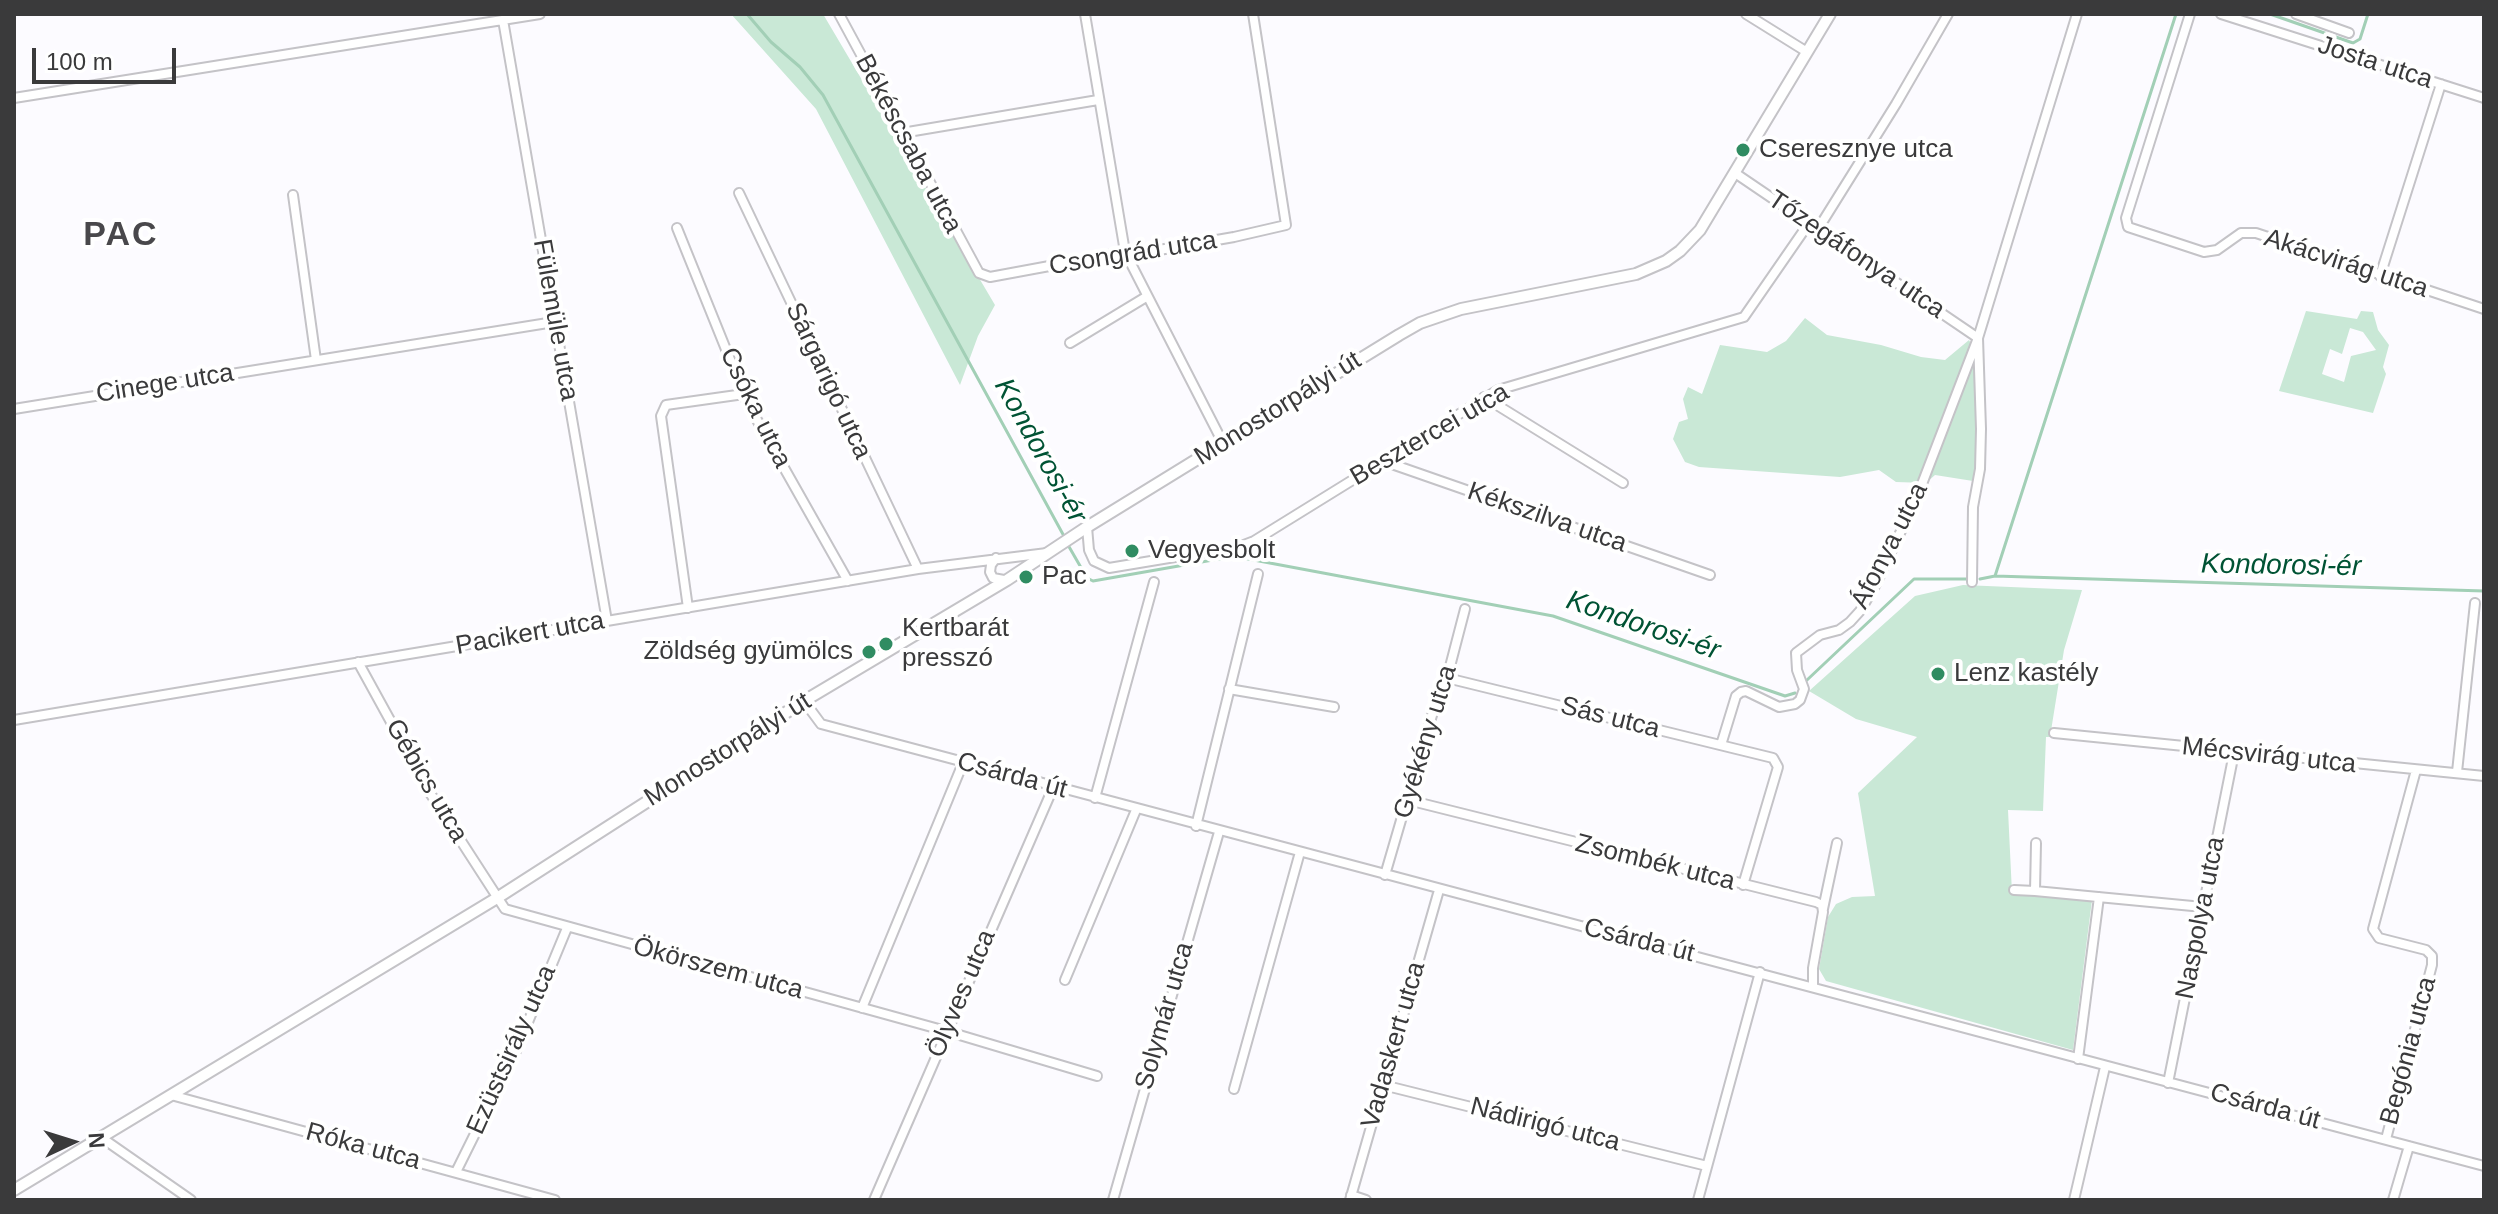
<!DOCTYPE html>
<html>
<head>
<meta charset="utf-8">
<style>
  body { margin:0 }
  #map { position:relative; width:2498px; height:1214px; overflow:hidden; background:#fcfbff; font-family:Arial,sans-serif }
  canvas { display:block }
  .frame { position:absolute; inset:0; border:16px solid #3a3a3b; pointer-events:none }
  .north { position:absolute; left:32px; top:1102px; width:80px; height:80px; -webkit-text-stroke:6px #fff; paint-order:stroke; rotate:86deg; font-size:22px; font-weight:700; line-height:32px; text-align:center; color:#3a3a3b }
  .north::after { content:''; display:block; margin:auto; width:28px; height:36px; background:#3a3a3b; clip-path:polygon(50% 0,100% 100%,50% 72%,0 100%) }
  .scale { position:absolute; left:32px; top:48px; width:144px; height:36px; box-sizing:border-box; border:4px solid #3a3a3b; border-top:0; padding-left:10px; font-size:24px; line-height:28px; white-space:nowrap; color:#3a3a3b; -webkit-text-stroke:6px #fff; paint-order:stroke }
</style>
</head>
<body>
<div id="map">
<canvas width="2498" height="1214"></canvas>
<div class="frame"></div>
<div class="north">N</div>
<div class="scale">100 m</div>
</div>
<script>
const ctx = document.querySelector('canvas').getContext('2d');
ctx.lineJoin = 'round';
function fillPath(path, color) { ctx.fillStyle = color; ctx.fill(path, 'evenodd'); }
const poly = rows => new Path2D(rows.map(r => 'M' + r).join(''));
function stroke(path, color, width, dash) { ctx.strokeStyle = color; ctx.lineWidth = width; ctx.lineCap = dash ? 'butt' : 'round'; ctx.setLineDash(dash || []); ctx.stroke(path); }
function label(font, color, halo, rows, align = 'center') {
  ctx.font = font + ' Arial,sans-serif'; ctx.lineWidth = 8; ctx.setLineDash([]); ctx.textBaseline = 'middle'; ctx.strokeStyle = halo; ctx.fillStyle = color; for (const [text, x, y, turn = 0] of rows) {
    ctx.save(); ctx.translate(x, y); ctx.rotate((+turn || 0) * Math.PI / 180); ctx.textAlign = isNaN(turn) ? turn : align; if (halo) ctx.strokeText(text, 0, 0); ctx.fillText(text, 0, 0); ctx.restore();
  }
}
const green = poly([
  [731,14,823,14,995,305,978,336,960,385,816,109],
  [2306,311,2357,319,2361,311,2373,312,2378,330,2389,345,2383,367,2386,374,2373,413,2279,391],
  [2350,328,2363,332,2376,350,2351,356,2344,382,2322,374,2330,349,2342,354],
  [1805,318,1827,335,1881,345,1921,357,1945,360,1969,340,1977,355,1979,385,1976,469,1973,481,1935,475,1926,483,1896,482,1879,470,1840,477,1699,467,1685,462,1673,439,1679,422,1688,419,1683,399,1688,387,1702,394,1720,345,1767,352,1786,341],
  [1963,585,2082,590,2064,650,2050,737,2046,737,2043,811,2008,810,2012,893,2092,900,2073,1050,1826,981,1819,969,1828,917,1836,904,1852,897,1875,896,1858,793,1917,737,1856,719,1809,691,1915,596]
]);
const stream = poly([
  [747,14,771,42,800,67,823,95,1065,538],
  [2270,14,2353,43,2360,39,2368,14],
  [1068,545,1087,578,1093,581,1230,557,1243,558,1553,616,1785,696,1795,693],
  [1995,576,2176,14],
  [1980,579,1995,576,2484,591],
  [1807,680,1914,579,1966,579]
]);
const minor = poly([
  [839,14,979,273,990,277,1125,252,1159,250,1234,237,1286,225,1253,14],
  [1085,14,1125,252,1223,443],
  [1746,14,1807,52],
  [2190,14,2126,218,2128,227,2204,252,2217,250,2241,233,2256,233,2484,309],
  [2221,14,2484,98],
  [2296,14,2349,33],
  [503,20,607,621],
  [14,98,540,14],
  [902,133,1098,100],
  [1735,173,1978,338,1981,429,1980,469,1973,507,1972,582],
  [739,193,918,569],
  [293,195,316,360],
  [677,228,748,404,848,581],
  [1818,229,1896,104,1948,14],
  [2380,276,2441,84],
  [1070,343,1146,297],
  [1484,397,1623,483],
  [14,409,554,322],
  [1383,461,1710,575],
  [1087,527,1089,550,1094,561,1109,568,1241,546,1254,541,1498,390,1744,317,1809,223],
  [996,558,991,565,990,572,993,578,1004,580],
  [688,608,661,416,666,405,744,394],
  [358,662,430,793,505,909,946,1031,1097,1076],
  [1447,678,1773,758,1778,767,1743,885],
  [1229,689,1334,707],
  [804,701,821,724,2484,1166],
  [14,720,918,569,1047,553],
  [2054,733,2484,776],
  [1721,745,1736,696,1741,692,1746,691,1779,707,1795,704,1800,700,1804,689,1797,670,1796,653,1820,635,1839,630,1850,622,1860,611,1876,584,1917,497,1978,338,2077,14],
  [2457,772,2475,603],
  [1095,798,1154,582],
  [1408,800,1816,902,1822,905,1823,912,1813,968,1813,987],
  [1196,826,1258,574],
  [2036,843,2035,891,2203,907],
  [1385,875,1425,738,1438,696,1447,678,1465,609],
  [2014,890,2035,891],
  [1823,909,1837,843],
  [1065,980,1136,810],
  [862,1008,963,763],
  [2078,1059,2099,897],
  [2168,1083,2234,753],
  [1383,1085,1707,1166],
  [1234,1089,1300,852],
  [171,1095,555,1200],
  [102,1138,191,1200],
  [2386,1139,2432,965,2432,956,2426,950,2379,938,2373,929,2416,770],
  [456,1172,516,1051,567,928],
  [1351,1195,1366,1200],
  [874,1200,1053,788],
  [1113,1200,1219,832],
  [1350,1200,1439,890],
  [1698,1200,1760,972],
  [2074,1200,2105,1067],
  [2393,1200,2409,1146]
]);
const tertiary = poly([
  [14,1190,497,898,804,701,1007,580,1087,527,1399,335,1420,323,1461,309,1636,274,1666,261,1680,251,1700,230,1830,14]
]);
const markers = [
  [1743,150,8,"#308c62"],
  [1132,551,8,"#308c62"],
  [1026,577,8,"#308c62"],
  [886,644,8,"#308c62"],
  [869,652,8,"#308c62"],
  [1938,674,8,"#308c62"]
];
const streetNames = [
  ["Josta utca",2375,63,18],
  ["Békéscsaba utca",908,144,62],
  ["Csongrád utca",1133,254,-9],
  ["Tőzegáfonya utca",1856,255,34],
  ["Akácvirág utca",2346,264,18],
  ["Fülemüle utca",555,320,80],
  ["Sárgarigó utca",828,381,65],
  ["Cinege utca",165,384,-9],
  ["Csóka utca",755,408,64],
  ["Monostorpályi út",1278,409,-32],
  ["Besztercei utca",1430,435,-30],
  ["Kékszilva utca",1547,518,19],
  ["Áfonya utca",1890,546,-63],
  ["Pacikert utca",530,634,-10],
  ["Sás utca",1610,718,14],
  ["Gyékény utca",1426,742,-73],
  ["Monostorpályi út",728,750,-32],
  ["Mécsvirág utca",2269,756,6],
  ["Csárda út",1012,776,15],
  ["Gébics utca",426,781,60],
  ["Zsombék utca",1655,863,14],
  ["Naspolya utca",2201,918,-79],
  ["Csárda út",1639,941,14],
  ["Ökörszem utca",718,969,15],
  ["Ölyves utca",962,994,-67],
  ["Solymár utca",1165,1016,-74],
  ["Vadaskert utca",1394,1045,-74],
  ["Ezüstsirály utca",512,1050,-66],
  ["Begónia utca",2409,1051,-75],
  ["Csárda út",2265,1107,15],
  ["Nádirigó utca",1545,1125,14],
  ["Róka utca",363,1147,15]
];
const poiNames = [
  ["Cseresznye utca",1759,150],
  ["Vegyesbolt",1148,551],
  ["Pac",1042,577],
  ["Kertbarát",902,629],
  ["presszó",902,659],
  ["Zöldség gyümölcs",853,652,"right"],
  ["Lenz kastély",1954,674]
];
const waterNames = [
  ["Kondorosi-ér",1040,451,61],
  ["Kondorosi-ér",2281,566,1],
  ["Kondorosi-ér",1643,626,19]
];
const districtNames = [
  ["PAC",121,236]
];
fillPath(green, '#c9e8d6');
stroke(stream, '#a2cfb6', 3);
stroke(minor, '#c4c3c7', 12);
stroke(tertiary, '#c4c3c7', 14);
stroke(minor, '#fff', 8);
stroke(tertiary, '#fff', 10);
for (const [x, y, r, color] of markers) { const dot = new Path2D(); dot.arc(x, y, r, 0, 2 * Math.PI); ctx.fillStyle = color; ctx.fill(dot); stroke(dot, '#fff', 3); }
label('26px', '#3a3a3b', '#fff', streetNames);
label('26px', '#3a3a3b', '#fff', poiNames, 'left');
label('italic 28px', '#005334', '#fff', waterNames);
ctx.letterSpacing = '2px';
label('bold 34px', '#49484b', '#fff', districtNames);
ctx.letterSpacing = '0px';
</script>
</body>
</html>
